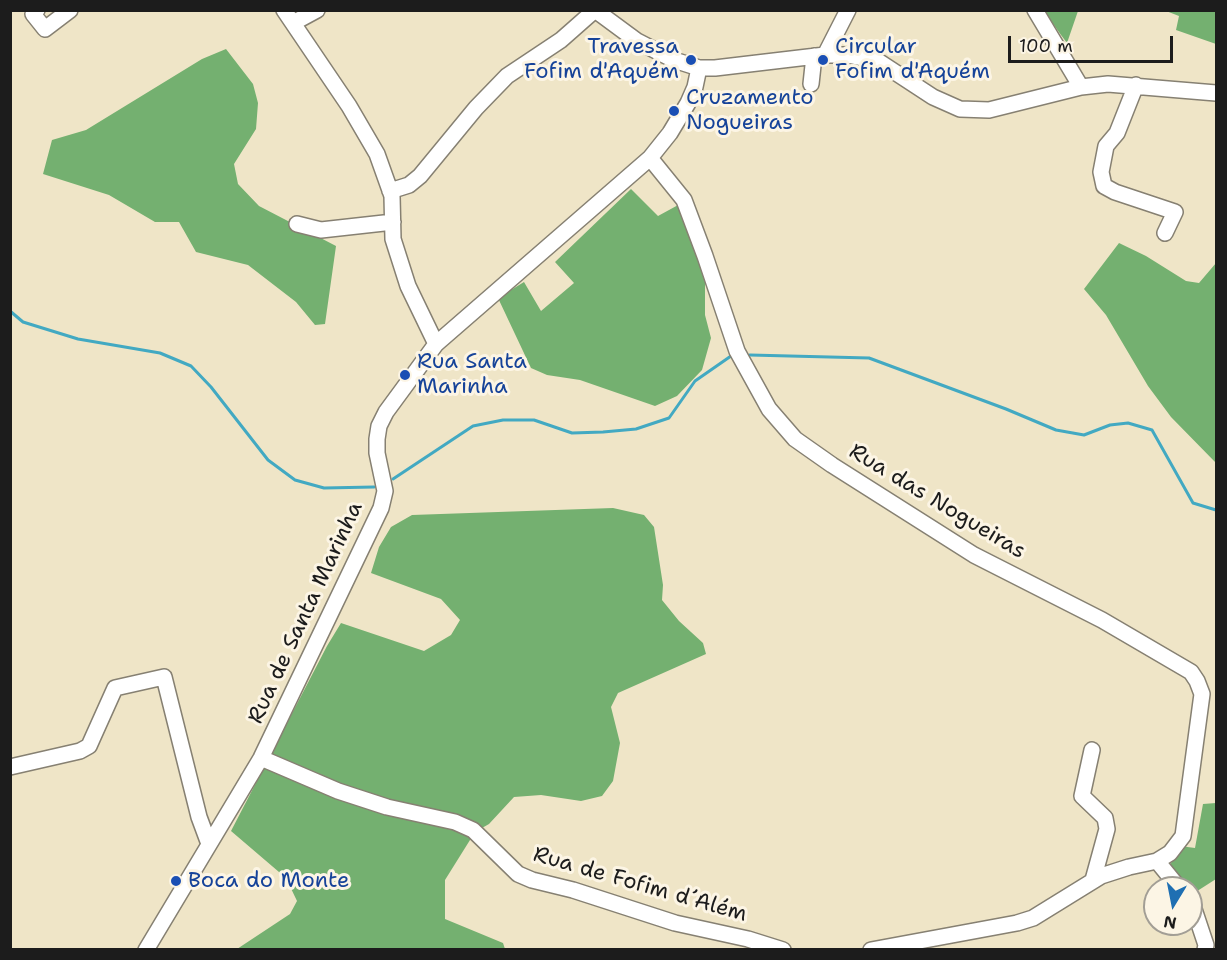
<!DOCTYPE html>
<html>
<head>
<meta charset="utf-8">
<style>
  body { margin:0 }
  #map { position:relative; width:1227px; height:960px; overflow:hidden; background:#efe5c7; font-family:"Shantell Sans",sans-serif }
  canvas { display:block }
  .frame { position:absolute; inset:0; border:12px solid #1c1c1c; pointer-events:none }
  .north { position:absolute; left:1143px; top:876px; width:60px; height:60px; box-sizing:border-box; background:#fcf5e5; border:2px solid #a29e95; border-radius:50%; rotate:190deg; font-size:16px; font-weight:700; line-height:24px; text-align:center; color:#1c1c1c }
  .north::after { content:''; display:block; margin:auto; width:21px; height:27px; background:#1f6fb2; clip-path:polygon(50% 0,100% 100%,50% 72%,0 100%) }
  .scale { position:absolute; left:1008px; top:36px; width:165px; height:27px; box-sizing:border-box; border:3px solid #1c1c1c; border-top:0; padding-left:8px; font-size:18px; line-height:21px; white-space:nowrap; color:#1c1c1c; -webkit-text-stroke:4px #fcf5e5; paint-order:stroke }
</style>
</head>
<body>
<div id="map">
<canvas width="1227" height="960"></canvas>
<div class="frame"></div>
<div class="north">N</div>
<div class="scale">100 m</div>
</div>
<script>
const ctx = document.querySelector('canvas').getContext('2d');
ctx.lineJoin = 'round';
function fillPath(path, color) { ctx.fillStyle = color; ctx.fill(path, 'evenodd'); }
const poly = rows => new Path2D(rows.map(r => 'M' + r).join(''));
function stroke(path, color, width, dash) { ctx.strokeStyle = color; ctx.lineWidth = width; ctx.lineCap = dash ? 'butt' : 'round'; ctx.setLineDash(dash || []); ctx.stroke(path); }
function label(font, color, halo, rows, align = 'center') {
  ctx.font = font + ' "Shantell Sans",sans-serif'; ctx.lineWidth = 6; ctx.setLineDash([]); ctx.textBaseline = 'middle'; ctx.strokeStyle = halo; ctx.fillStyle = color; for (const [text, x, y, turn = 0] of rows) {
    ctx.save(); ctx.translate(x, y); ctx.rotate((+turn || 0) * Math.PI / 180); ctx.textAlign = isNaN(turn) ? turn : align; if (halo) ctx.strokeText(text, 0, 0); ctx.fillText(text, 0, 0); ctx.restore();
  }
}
const forest = poly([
  [1044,11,1078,11,1067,43,1061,35],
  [1166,11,1216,11,1216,44,1176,30,1179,16],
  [226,49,253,84,258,103,256,129,234,164,238,184,259,206,336,246,325,324,315,325,296,302,248,265,196,252,179,222,155,222,109,195,43,174,52,140,86,130,202,59],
  [631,189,658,216,680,204,705,280,705,315,711,338,702,370,677,396,655,406,580,380,547,375,531,368,498,298,524,282,541,311,574,283,555,262],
  [1119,243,1146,256,1186,281,1199,283,1216,263,1216,463,1171,417,1148,386,1106,315,1084,289],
  [613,508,644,515,654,527,663,585,662,600,679,621,703,643,706,654,618,693,611,707,620,743,613,781,602,796,581,801,541,795,514,797,489,824,475,832,445,880,445,919,503,943,505,949,237,949,290,914,297,901,286,878,231,831,327,646,341,623,424,651,451,635,460,620,441,599,371,573,379,547,391,527,412,515],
  [1216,803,1216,879,1191,895,1191,888,1184,888,1168,869,1180,846,1195,848,1203,804]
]);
const stream = poly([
  [10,311,23,322,78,339,160,353,191,366,211,387,268,460,295,480,324,488,374,487],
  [750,355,869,358,1006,409,1056,430,1084,435,1110,425,1128,423,1152,430,1193,503,1216,510],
  [393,479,473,426,503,420,534,420,572,433,603,432,636,429,669,418,695,381,731,356]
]);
const minor = poly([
  [37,10,33,14,45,29,70,10],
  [284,10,349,106,377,154,392,196,393,239,408,286,436,344],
  [595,10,637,41,674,60,699,68,715,68,825,55,847,55,878,61,933,97,960,109,989,110,1081,87,1108,84,1216,93],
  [1035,10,1081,87],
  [293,23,317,10],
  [825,55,848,10],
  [811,84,814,56],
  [1136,85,1117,133,1106,146,1101,172,1104,186,1115,192,1175,212,1165,233],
  [650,158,684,200,705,256,737,351,769,409,795,439,832,465,974,555,1102,620,1191,672,1197,681,1202,694,1183,836,1170,853,1157,861,1129,867,1101,876,1033,918,1017,923,871,950],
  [390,191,409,185,420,176,476,108,507,76,561,40,595,10],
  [297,224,321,230,393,222],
  [1092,750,1082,796,1105,818,1107,829,1093,880],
  [261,758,338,791,387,807,455,822,473,830,518,874,532,880,573,890,675,923,748,939,783,950],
  [10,767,80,751,89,746,93,737,115,688,164,677,199,817,209,844],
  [1157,861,1179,888],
  [1191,905,1194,909,1206,945,1205,950],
  [146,950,261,758,381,508,385,491,377,453,377,439,379,426,386,412,436,344,650,158,670,133,688,103,695,87,699,68]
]);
const markers = [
  [691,60,6,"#1a4fb4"],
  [823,60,6,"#1a4fb4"],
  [674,111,6,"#1a4fb4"],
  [405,375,6,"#1a4fb4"],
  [176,881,6,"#1a4fb4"]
];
const transitNames = [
  ["Travessa",679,47,"right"],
  ["Fofim d'Aquém",679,72,"right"],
  ["Circular",835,47],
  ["Fofim d'Aquém",835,72],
  ["Cruzamento",686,98],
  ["Nogueiras",686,123],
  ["Rua Santa",417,362],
  ["Marinha",417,387],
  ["Boca do Monte",188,881]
];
const streetNames = [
  ["Rua das Nogueiras",937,502,31],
  ["Rua de Santa Marinha",306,613,-65],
  ["Rua de Fofim d´Além",640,885,16]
];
fillPath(forest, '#74b070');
stroke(stream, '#42a9c2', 3);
stroke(minor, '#868072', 18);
stroke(minor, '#fff', 15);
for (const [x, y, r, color] of markers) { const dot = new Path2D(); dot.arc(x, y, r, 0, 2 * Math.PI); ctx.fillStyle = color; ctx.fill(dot); stroke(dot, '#fcf5e5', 2); }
label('22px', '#164399', '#fcf5e5', transitNames, 'left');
label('22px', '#1c1c1c', '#fcf5e5', streetNames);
</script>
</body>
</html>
